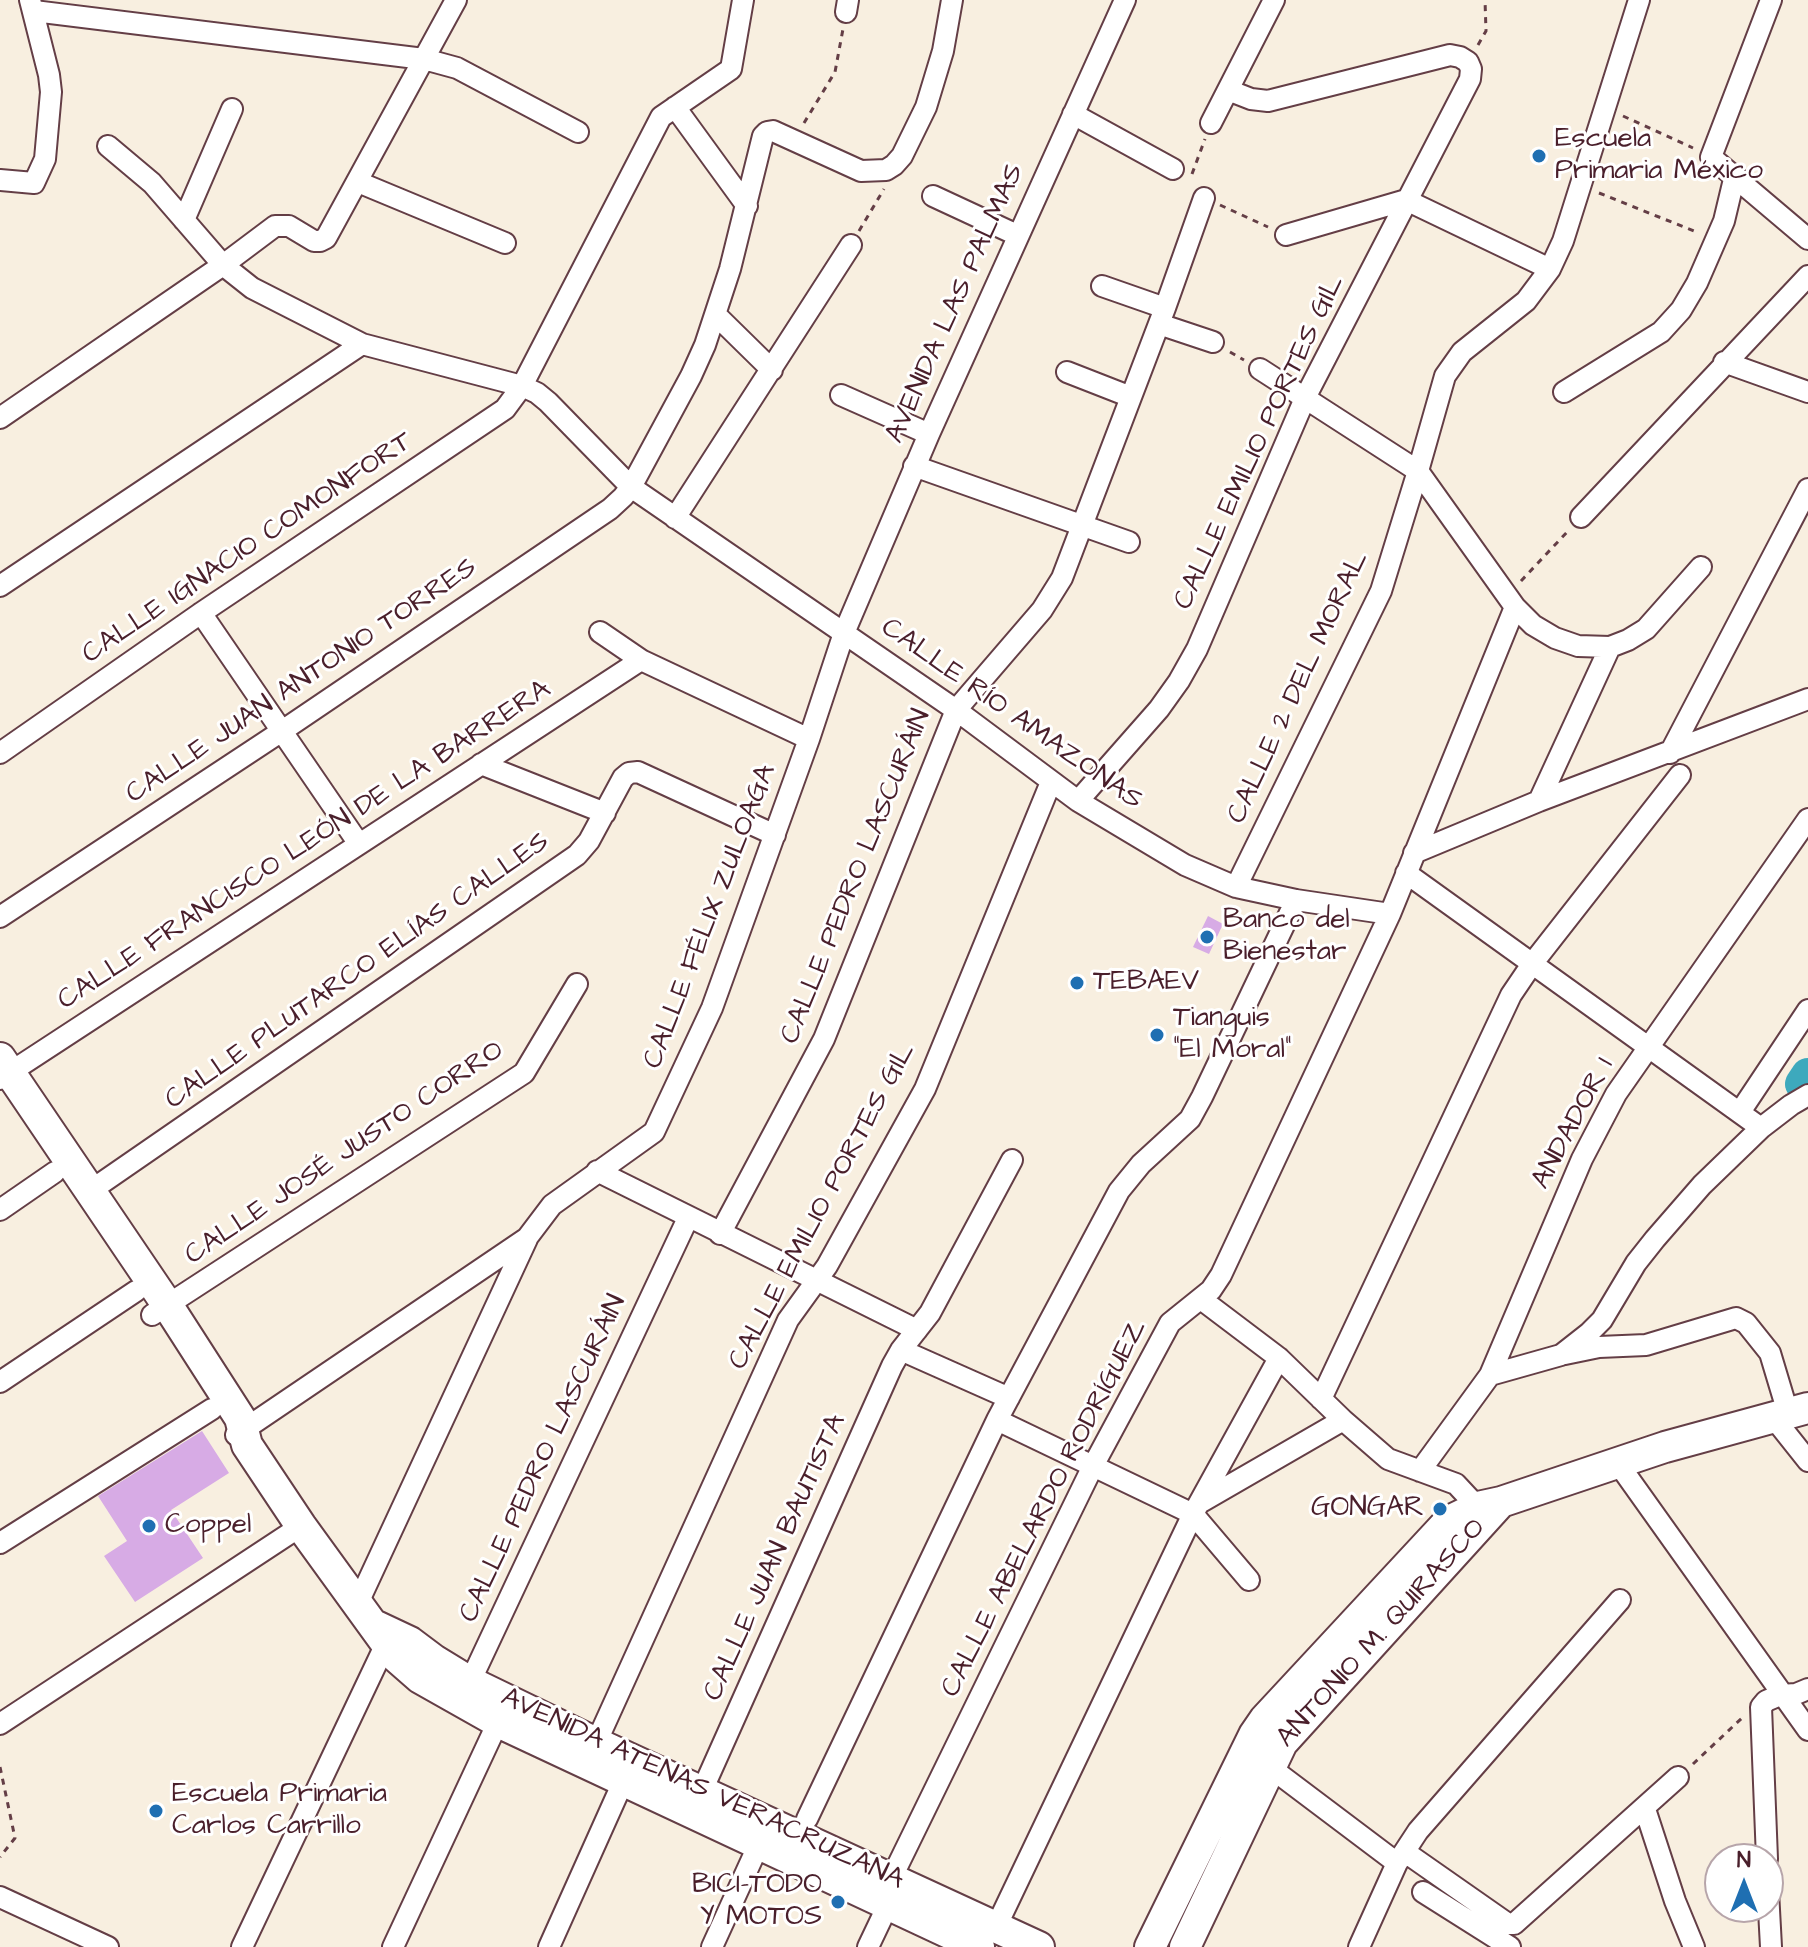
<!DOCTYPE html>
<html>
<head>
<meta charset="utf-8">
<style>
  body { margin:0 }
  #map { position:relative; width:1808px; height:1947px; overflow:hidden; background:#f8efe0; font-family:"Architects Daughter",sans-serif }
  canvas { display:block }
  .north { position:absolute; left:1704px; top:1843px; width:80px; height:80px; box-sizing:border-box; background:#fff; border:2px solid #b7a5aa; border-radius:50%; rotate:0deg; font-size:22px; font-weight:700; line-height:32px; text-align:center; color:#4a1f2b }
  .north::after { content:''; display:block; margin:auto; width:28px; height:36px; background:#1f6fb2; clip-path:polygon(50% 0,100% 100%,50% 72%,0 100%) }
</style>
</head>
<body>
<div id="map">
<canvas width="1808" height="1947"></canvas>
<div class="north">N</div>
</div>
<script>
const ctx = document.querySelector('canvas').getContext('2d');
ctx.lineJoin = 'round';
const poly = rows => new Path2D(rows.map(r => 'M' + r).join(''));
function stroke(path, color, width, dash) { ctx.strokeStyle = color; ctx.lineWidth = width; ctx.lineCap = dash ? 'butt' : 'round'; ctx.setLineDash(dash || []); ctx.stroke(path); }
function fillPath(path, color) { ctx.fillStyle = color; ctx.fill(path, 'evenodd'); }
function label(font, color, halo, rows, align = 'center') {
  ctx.font = font + ' "Architects Daughter",sans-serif'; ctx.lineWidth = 6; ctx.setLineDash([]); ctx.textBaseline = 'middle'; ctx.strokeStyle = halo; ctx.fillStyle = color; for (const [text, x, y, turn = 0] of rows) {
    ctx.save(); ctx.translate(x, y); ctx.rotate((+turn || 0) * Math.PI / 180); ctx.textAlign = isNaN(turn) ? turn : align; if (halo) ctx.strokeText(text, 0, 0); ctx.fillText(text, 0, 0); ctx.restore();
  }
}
const river = poly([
  [1802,1084,1808,1075]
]);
const building = poly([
  [1208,916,1223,924,1209,954,1193,947],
  [202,1431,229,1473,171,1510,203,1558,135,1602,104,1556,127,1541,98,1496]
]);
const path = poly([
  [1478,45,1486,31,1485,0],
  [1623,116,1693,148],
  [804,123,835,72,843,29],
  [1192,174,1205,139],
  [1599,193,1699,233],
  [1220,205,1268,227],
  [859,231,884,189],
  [1230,352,1244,360],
  [1521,581,1568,531],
  [1693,1764,1743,1717],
  [0,1767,15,1838,0,1857]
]);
const minor = poly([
  [1771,0,1711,157,1808,239],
  [34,11,424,59,457,68,578,132],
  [846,12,848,0],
  [675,107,747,206],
  [1073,114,1173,169],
  [1211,123,1274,0],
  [108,146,152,183,223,265,252,288,362,344,522,386,537,393,548,402,631,487,956,710,1078,801,1185,865,1236,887,1296,900,1390,914],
  [0,180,34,183,45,159,51,92,49,75,30,0],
  [358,182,505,243],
  [933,196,1017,235],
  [184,220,232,109],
  [1286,235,1406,200,1550,269],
  [1102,286,1165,308],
  [716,315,772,370],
  [1159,324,1213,342],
  [1724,362,1808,392],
  [1260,369,1418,471,1515,607,1533,625,1555,638,1578,646,1610,647,1628,640,1646,629,1701,567],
  [1067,372,1131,397],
  [1564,392,1661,332,1681,310,1697,283,1724,221,1735,175],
  [841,395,929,434],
  [0,418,223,265,275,226,289,226,314,241,320,241,326,238,456,0],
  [914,466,1129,542],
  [1581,517,1808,276],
  [675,518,851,245],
  [0,586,362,344],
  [201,613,359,844],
  [600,632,641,660,809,739],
  [0,753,201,613,505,409,522,386,661,117,731,69,743,0],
  [1670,753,1808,489],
  [481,764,605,813],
  [1078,801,1159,709,1179,681,1197,649,1306,396,1470,79,1471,69,1468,62,1460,57,1450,55,1268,101,1251,99,1228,90],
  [1539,801,1610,647],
  [1414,853,1539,801,1808,699],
  [1406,873,1761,1128],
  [1236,887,1381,591,1418,471,1445,376,1462,352,1526,301,1550,269,1563,241,1639,0],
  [0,917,282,731,610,509,623,497,631,487,691,376,705,345,730,269,763,136,767,132,773,131,861,171,886,170,894,165,902,156,926,107,943,51,952,0],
  [0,1079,641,660],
  [1740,1112,1808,1010],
  [597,1171,917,1330],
  [90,1191,577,855,589,841,623,778,629,773,638,772,775,835],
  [0,1210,55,1172],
  [720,1234,824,1039,956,710,1042,610,1062,578,1165,308,1204,198],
  [1201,1299,1279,1358,1343,1420,1388,1459,1456,1484,1484,1514],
  [152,1315,524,1073,577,984],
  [901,1350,1009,1398],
  [1565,1354,1599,1347,1646,1345,1736,1318,1746,1323,1770,1353,1788,1413],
  [1490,1375,1561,1355,1589,1333,1602,1320,1636,1263,1655,1239,1702,1185,1761,1128,1791,1105,1808,1095],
  [0,1382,136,1291],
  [1321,1399,1511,995,1532,964,1680,775],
  [1773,1417,1808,1461],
  [997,1420,1193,1514,1249,1580],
  [236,1435,527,1238,552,1205,654,1132,712,1008,809,739,844,633,929,434,1125,0],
  [1617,1462,1808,1730],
  [1420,1471,1490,1375,1582,1159,1616,1094,1808,819],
  [1201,1502,1343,1420],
  [0,1543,212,1409],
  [357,1605,527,1239],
  [470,1682,688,1218],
  [0,1724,301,1526],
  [596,1743,788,1320,827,1266,925,1089,1051,782],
  [1263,1762,1397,1863],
  [697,1802,892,1366,901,1350,930,1313,1012,1160],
  [1645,1809,1675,1901,1694,1947],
  [807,1819,997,1420,1119,1191,1141,1164,1190,1119,1202,1097,1296,900],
  [1405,1852,1508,1924,1514,1924,1678,1777],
  [1767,1859,1761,1707,1766,1701,1780,1695,1796,1694,1808,1689],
  [891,1879,1093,1466,1170,1323,1211,1290,1221,1275,1390,914,1515,607],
  [1768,1891,1771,1947],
  [1423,1892,1510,1947],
  [0,1897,108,1947],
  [996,1927,1193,1514,1279,1358],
  [242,1947,391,1633],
  [393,1947,498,1722],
  [549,1947,623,1782],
  [712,1947,764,1833],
  [868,1947,888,1905],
  [1359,1947,1397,1863,1418,1831,1620,1600]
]);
const secondary = poly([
  [0,1058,168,1306,240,1418,247,1445,301,1526,396,1657,420,1678,498,1722,979,1947],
  [376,1626,410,1642,434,1660,470,1682,596,1743,1039,1947],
  [1150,1947,1254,1735,1265,1719,1449,1521,1478,1507,1501,1502,1665,1447,1808,1408],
  [1185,1947,1282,1743,1499,1504]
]);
const markers = [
  [1539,156,8,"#1f6fb2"],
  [1207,937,8,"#1f6fb2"],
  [1077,983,8,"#1f6fb2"],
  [1157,1035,8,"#1f6fb2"],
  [1440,1509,8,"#1f6fb2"],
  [149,1526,8,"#1f6fb2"],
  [156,1811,8,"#1f6fb2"],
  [838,1902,8,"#1f6fb2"]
];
const poiNames = [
  ["Escuela",1555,140],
  ["Primaria México",1555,172],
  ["Banco del",1223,921],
  ["Bienestar",1223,953],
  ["TEBAEV",1093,983],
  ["Tianguis",1173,1019],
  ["\"El Moral\"",1173,1051],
  ["GONGAR",1424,1509,"right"],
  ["Coppel",165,1526],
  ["Escuela Primaria",172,1795],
  ["Carlos Carrillo",172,1827],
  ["BICI-TODO",822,1886,"right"],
  ["Y MOTOS",822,1918,"right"]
];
const streetNames = [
  ["AVENIDA LAS PALMAS",956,304,-66],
  ["CALLE EMILIO PORTES GIL",1260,443,-65],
  ["CALLE IGNACIO COMONFORT",248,549,-34],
  ["CALLE JUAN ANTONIO TORRES",302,682,-34],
  ["CALLE 2 DEL MORAL",1299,688,-65],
  ["CALLE RÍO AMAZONAS",1011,715,35],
  ["CALLE FRANCISCO LEÓN DE LA BARRERA",305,846,-33],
  ["CALLE PEDRO LASCURÁIN",857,877,-68],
  ["CALLE FÉLIX ZULOAGA",711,917,-69],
  ["CALLE PLUTARCO ELÍAS CALLES",358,972,-35],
  ["ANDADOR 1",1574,1124,-62],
  ["CALLE JOSÉ JUSTO CORRO",345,1154,-34],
  ["CALLE EMILIO PORTES GIL",823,1207,-62],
  ["CALLE PEDRO LASCURÁIN",544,1459,-65],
  ["CALLE ABELARDO RODRÍGUEZ",1045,1509,-63],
  ["CALLE JUAN BAUTISTA",776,1558,-66],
  ["ANTONIO M. QUIRASCO",1382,1634,-48],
  ["AVENIDA ATENAS VERACRUZANA",702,1790,25]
];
stroke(river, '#3da9bd', 34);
fillPath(building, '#d7abe5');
stroke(minor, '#643e46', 24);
stroke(secondary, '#643e46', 34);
stroke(path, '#643e46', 3, [6, 6]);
stroke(minor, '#fff', 20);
stroke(secondary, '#fff', 30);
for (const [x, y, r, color] of markers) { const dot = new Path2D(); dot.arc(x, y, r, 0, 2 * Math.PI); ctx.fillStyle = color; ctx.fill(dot); stroke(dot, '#fff', 3); }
label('28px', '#4a1f2b', '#fff', poiNames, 'left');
label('28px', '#4a1f2b', '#fff', streetNames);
</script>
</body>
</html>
